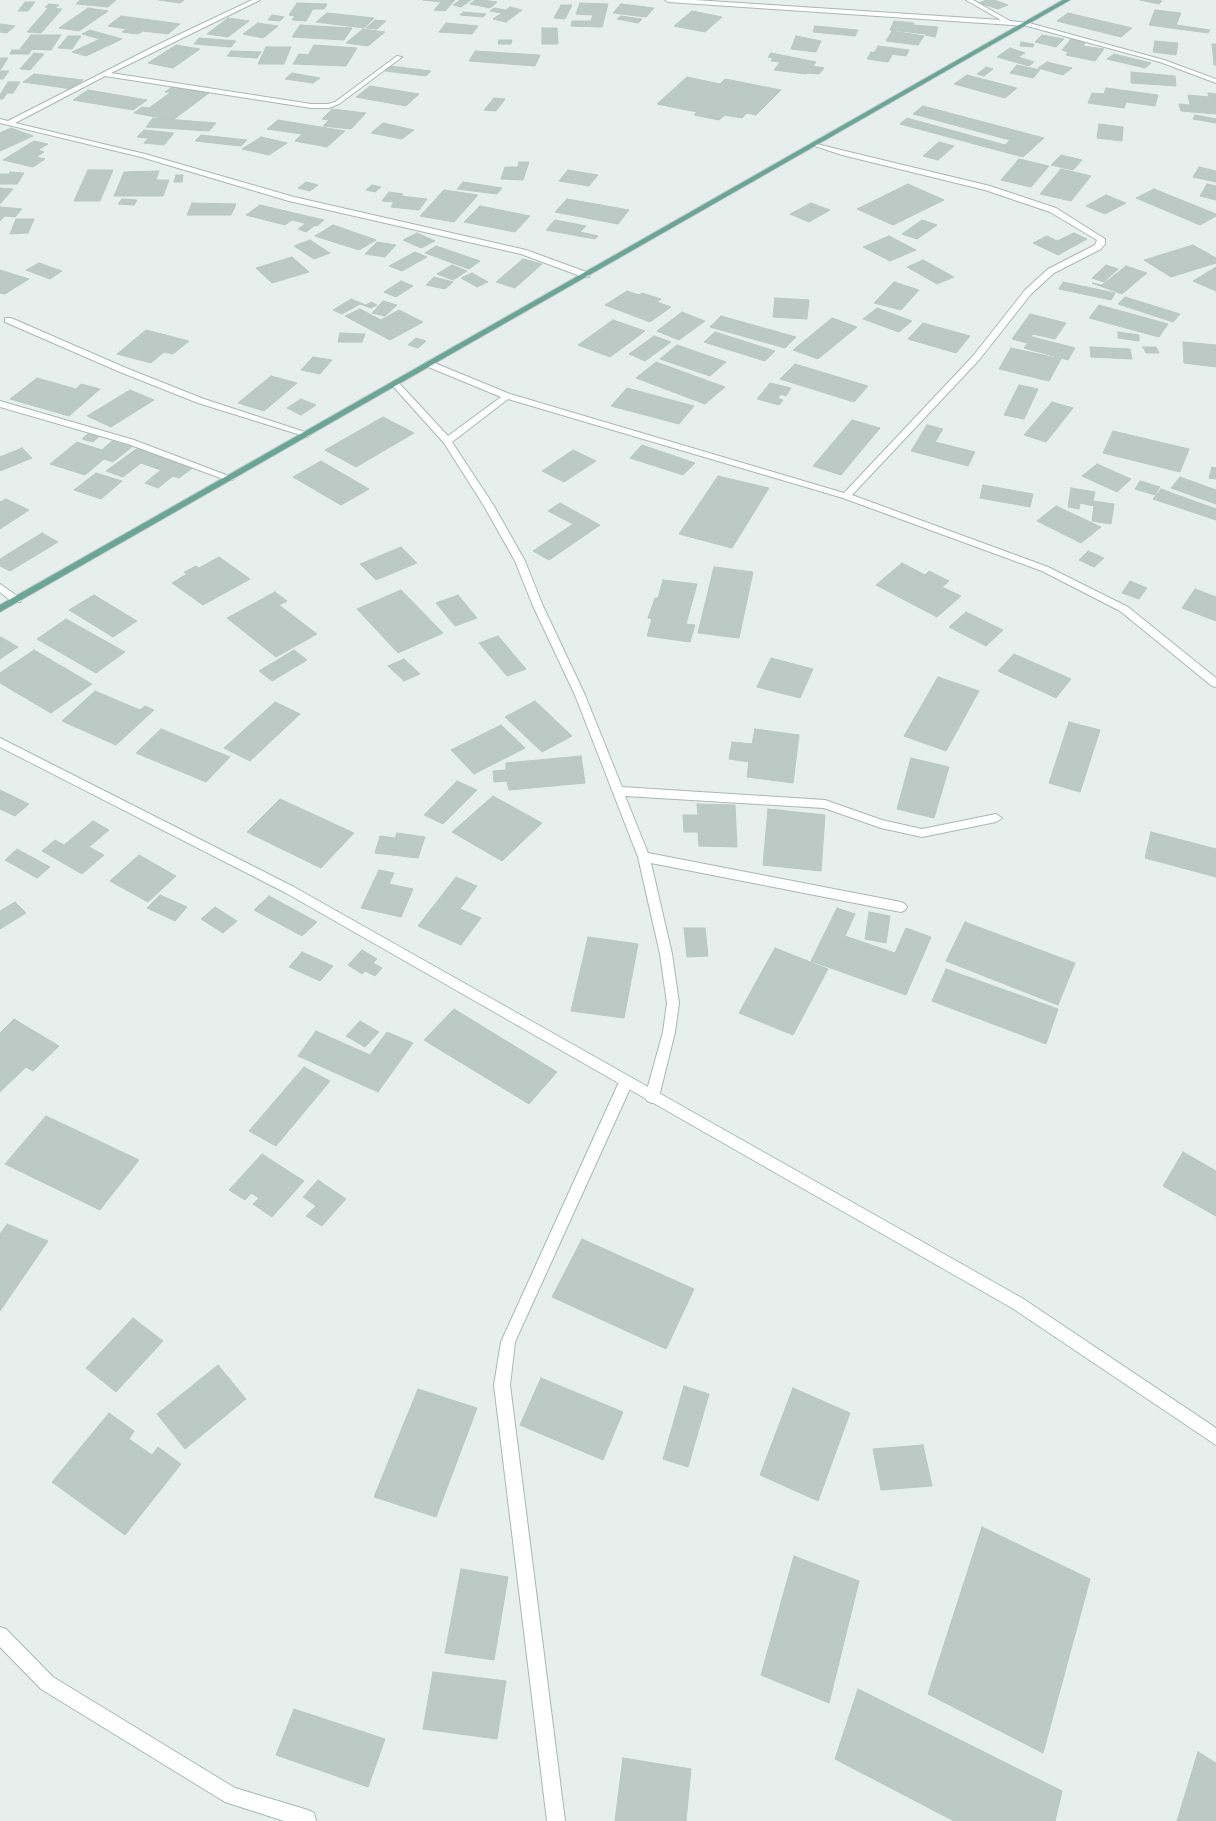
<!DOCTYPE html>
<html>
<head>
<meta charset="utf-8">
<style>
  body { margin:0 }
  canvas { display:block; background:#e6efeb }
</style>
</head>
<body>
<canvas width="1216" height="1821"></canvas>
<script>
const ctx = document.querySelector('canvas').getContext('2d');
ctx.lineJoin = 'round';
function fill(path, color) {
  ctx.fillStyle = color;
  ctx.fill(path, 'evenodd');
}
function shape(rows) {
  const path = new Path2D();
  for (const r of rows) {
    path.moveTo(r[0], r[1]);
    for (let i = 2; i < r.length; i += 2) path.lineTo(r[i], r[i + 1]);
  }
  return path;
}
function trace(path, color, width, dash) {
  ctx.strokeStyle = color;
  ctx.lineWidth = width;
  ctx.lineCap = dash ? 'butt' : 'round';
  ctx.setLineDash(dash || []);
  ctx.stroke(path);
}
const building = shape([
  [80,0,116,0,108,7,76,4,80,0],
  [159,0,184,0,180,3,159,0],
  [423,0,455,0,445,11,434,10,441,2,423,0],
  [460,0,471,0,461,7,453,5,460,0],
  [475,0,483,0,497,2,490,8,470,4,475,0],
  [986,0,994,0,1008,5,998,9,979,3,986,0],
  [1140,0,1156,0,1162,1,1159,4,1140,0],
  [25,2,35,2,28,11,18,11,25,2],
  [297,3,327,4,324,9,313,9,306,21,292,20,295,16,289,15,297,3],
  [580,3,608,4,602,27,571,26,572,21,591,21,593,15,576,14,580,3],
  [49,4,59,5,55,8,45,7,49,4],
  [621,4,654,8,646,17,613,13,621,4],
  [561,5,572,5,565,19,554,18,561,5],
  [510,7,522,10,506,22,493,19,502,13,490,11,494,8,506,10,510,7],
  [48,8,62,9,41,33,27,32,48,8],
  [88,8,108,11,79,31,59,28,88,8],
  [1155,10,1181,13,1176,25,1210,30,1208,33,1149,25,1155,10],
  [692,11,722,17,705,32,674,26,692,11],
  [463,12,486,14,483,17,460,15,463,12],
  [327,13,374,18,364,28,316,22,327,13],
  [1068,13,1132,28,1121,37,1057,21,1068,13],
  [272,15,284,17,280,21,268,20,272,15],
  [121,16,180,24,168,34,143,31,138,34,122,32,126,29,108,26,121,16],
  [621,16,642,19,638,23,617,19,621,16],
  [228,18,249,21,228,37,207,34,228,18],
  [375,20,386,21,377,29,366,28,375,20],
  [894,21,914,23,913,25,938,27,935,37,925,35,926,34,890,30,894,21],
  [258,23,278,26,263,38,243,34,258,23],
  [446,23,478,26,472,34,439,32,446,23],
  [0,24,15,26,7,33,0,32,0,24],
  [300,25,352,28,344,40,292,37,300,25],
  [815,26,858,30,855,36,813,32,815,26],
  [542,28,557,28,558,44,542,44,542,28],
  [363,29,385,32,368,46,346,43,363,29],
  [90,30,122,39,86,56,72,52,100,39,82,34,90,30],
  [892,31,924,36,918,45,886,41,892,31],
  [31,35,61,35,51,50,20,49,31,35],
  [1042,35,1064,39,1056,47,1035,42,1042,35],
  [68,36,81,36,72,49,58,48,68,36],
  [796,36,821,41,816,52,791,49,796,36],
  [199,38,236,41,231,47,194,44,199,38],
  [1071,39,1086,42,1083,46,1104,49,1095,61,1066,55,1068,52,1062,50,1071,39],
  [499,40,512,40,511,44,498,44,499,40],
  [1155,41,1178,43,1176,55,1153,52,1155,41],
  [1021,42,1034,44,1033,47,1020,46,1021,42],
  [1212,44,1216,44,1216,65,1214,65,1212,44],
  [176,45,200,49,173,68,148,63,176,45],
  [314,45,357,48,346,66,293,64,299,54,308,55,314,45],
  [878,46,909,50,906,56,875,52,878,46],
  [266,47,291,47,284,64,258,64,266,47],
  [1010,48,1025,53,1018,57,1034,62,1029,66,997,57,1010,48],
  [12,50,31,50,29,54,10,54,12,50],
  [231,51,261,52,257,58,227,56,231,51],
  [475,51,540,55,535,66,469,61,475,51],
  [871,52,892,55,888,62,867,59,871,52],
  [34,53,44,54,30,70,20,69,34,53],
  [771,53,816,62,813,66,824,68,819,74,807,73,806,74,774,70,780,62,771,61,773,58,768,57,771,53],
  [1114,54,1151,63,1145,68,1107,59,1114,54],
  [0,58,8,58,1,69,0,69,0,58],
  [1047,62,1072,68,1063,75,1038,68,1047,62],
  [1017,65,1040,70,1033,78,1010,73,1017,65],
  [390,66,431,71,426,76,385,71,390,66],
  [986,67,993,69,984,76,977,74,986,67],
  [0,71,9,71,3,79,0,79,0,71],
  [1131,72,1175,76,1176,86,1131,83,1131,72],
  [292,73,320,78,313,83,285,79,292,73],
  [34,74,83,80,72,89,23,82,34,74],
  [967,75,1017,88,1005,98,954,84,967,75],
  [687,77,720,84,725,79,781,90,756,115,747,113,742,118,725,115,719,120,694,115,697,112,657,104,687,77],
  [8,82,20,82,13,93,7,93,3,99,0,99,0,95,8,82],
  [370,86,419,94,406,106,356,97,370,86],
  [172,87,209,93,173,120,134,113,142,107,149,108,171,92,165,92,172,87],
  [1106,88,1158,95,1155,106,1126,102,1124,108,1088,103,1092,93,1104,94,1106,88],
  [88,90,147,100,133,110,73,100,88,90],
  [1208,93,1216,94,1216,114,1181,111,1179,104,1190,105,1188,95,1209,97,1208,93],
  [494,98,505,99,496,111,484,110,494,98],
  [923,106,1044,138,1023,157,900,124,907,118,1005,145,1010,140,913,114,923,106],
  [332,109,366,113,351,129,323,126,329,120,322,119,332,109],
  [1195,115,1216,119,1216,123,1193,119,1195,115],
  [153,118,216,123,209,131,146,127,153,118],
  [278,120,345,131,327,147,295,141,302,134,267,129,278,120],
  [383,123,414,130,402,139,371,133,383,123],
  [1099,124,1123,127,1122,141,1097,138,1099,124],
  [11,128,33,136,0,151,0,133,11,128],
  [144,130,174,133,164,145,144,143,148,138,137,137,144,130],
  [201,135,247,140,241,146,195,141,201,135],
  [261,137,287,143,269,155,242,149,261,137],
  [34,141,48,144,38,150,44,152,36,157,45,159,33,167,3,160,34,141],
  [939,142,954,146,938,160,923,156,939,142],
  [1061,155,1082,160,1073,170,1051,165,1061,155],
  [1019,159,1049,166,1031,187,1001,180,1019,159],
  [519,162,529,162,523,180,501,179,505,167,518,167,519,162],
  [1199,167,1216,171,1216,182,1193,177,1199,167],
  [1061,169,1091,176,1071,201,1040,194,1061,169],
  [88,170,113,170,100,201,74,201,88,170],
  [568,170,598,175,589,186,559,181,568,170],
  [159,171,156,180,169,180,163,196,114,196,124,172,159,171],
  [10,172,24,173,17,184,0,184,0,174,9,174,10,172],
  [176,175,183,175,182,182,174,182,176,175],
  [306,182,318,185,310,191,298,188,306,182],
  [463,182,502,188,497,194,457,189,463,182],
  [908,184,944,200,893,225,857,209,908,184],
  [1207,184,1216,186,1216,200,1200,196,1207,184],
  [372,185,381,187,375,192,366,190,372,185],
  [0,188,13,189,0,204,0,188],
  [1154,189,1216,214,1216,216,1200,225,1136,198,1154,189],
  [444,190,478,195,454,222,420,216,444,190],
  [389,192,403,194,401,196,427,199,419,210,391,207,394,202,382,201,389,192],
  [1106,195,1126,203,1105,214,1086,206,1106,195],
  [122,199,137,200,134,205,118,204,122,199],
  [567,199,629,210,618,224,555,212,567,199],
  [192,203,236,204,231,215,187,215,192,203],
  [811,203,830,210,809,222,790,214,811,203],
  [260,205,324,220,317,226,292,220,285,225,246,215,260,205],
  [480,206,530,216,515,232,464,222,480,206],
  [0,207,22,209,15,217,5,216,0,221,0,207],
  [16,219,34,219,28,233,10,234,16,219],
  [555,220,586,226,580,232,598,236,595,239,546,230,555,220],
  [922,220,937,225,917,239,902,234,922,220],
  [305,224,314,226,306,232,298,229,305,224],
  [333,225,376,240,359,250,315,236,333,225],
  [417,233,435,241,421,248,403,240,417,233],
  [1074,233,1087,239,1058,255,1033,243,1047,236,1057,241,1074,233],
  [889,236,916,250,890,261,863,247,889,236],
  [310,240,330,253,314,259,294,246,310,240],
  [377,242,396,245,385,257,365,254,377,242],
  [1193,245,1216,258,1216,263,1171,277,1144,260,1193,245],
  [436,246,480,261,469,269,425,253,436,246],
  [415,252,427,257,402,271,389,266,415,252],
  [292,257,309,272,272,283,256,268,292,257],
  [523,259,542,264,515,288,496,282,523,259],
  [923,260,954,277,937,284,907,267,923,260],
  [39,263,62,271,50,279,26,270,39,263],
  [452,265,467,271,453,280,437,274,452,265],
  [1106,265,1118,269,1104,282,1092,278,1106,265],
  [1126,266,1147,273,1122,294,1092,283,1102,285,1126,266],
  [1216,267,1216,291,1193,281,1216,267],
  [0,270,29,279,5,294,0,293,0,270],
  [472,273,488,282,477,287,461,278,472,273],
  [434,277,453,282,445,289,426,285,434,277],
  [401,281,413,286,396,297,384,292,401,281],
  [894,282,919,290,901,310,874,303,894,282],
  [1063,282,1115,293,1111,300,1059,289,1063,282],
  [627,291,639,295,642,293,661,299,657,302,671,307,650,322,605,305,627,291],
  [1125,297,1180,314,1173,322,1118,304,1125,297],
  [775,298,809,300,807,319,773,317,775,298],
  [351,299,366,305,371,302,377,305,371,308,360,304,342,314,333,310,351,299],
  [383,301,397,305,385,316,372,313,383,301],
  [1099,305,1168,324,1159,337,1089,318,1099,305],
  [877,308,912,321,899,332,863,319,877,308],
  [360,309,381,320,399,310,423,322,390,340,345,316,360,309],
  [682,312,705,321,679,340,657,331,682,312],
  [1030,314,1066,323,1055,339,1033,334,1027,343,1012,339,1030,314],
  [721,316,796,337,785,348,710,327,721,316],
  [832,318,857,327,818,359,793,350,832,318],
  [613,320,645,331,610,357,578,345,613,320],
  [923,323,970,336,956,353,908,339,923,323],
  [146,330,189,341,173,354,164,352,151,363,117,354,146,330],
  [715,332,775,351,765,361,704,342,715,332],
  [1118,332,1139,335,1139,341,1118,338,1118,332],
  [340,333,365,334,362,342,338,342,340,333],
  [654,336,671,342,645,361,629,354,654,336],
  [1032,337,1075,348,1068,360,1024,348,1032,337],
  [416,338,426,341,418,348,408,345,416,338],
  [1183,342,1216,345,1216,367,1184,363,1183,342],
  [677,345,726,362,710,376,660,359,677,345],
  [1090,347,1130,349,1132,359,1091,357,1090,347],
  [1143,347,1156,347,1159,353,1146,353,1143,347],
  [1011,348,1061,359,1049,381,999,369,1011,348],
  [313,357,332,360,320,374,301,370,313,357],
  [656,362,725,387,705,404,636,378,656,362],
  [795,364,868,386,854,402,780,379,795,364],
  [271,376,297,383,264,411,238,403,271,376],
  [37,378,76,389,81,384,100,389,69,416,10,399,37,378],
  [770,383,791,388,786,396,781,394,778,398,783,400,779,405,757,399,770,383],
  [1019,385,1038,389,1024,419,1004,415,1019,385],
  [627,388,694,406,679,424,611,406,627,388],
  [130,390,154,400,111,427,87,416,130,390],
  [301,399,316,405,301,415,287,408,301,399],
  [1052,402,1073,408,1046,442,1024,435,1052,402],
  [383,417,414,433,356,467,325,450,383,417],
  [852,420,880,428,841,475,813,466,852,420],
  [927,425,943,429,935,442,975,452,968,466,911,451,927,425],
  [91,431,102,434,93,442,82,439,91,431],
  [1113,431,1189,449,1180,472,1103,453,1113,431],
  [112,441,132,447,113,462,104,459,85,475,50,464,77,442,102,450,112,441],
  [642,445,695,463,683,475,630,458,642,445],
  [139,447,194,467,179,478,173,476,158,488,145,483,161,470,141,463,123,477,106,471,139,447],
  [22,448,32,458,0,471,0,457,22,448],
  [573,450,596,461,564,482,542,471,573,450],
  [321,461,369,489,341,505,293,477,321,461],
  [1097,464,1131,479,1117,492,1082,476,1097,464],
  [1212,467,1216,468,1216,479,1209,478,1212,467],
  [96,473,122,481,101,499,74,490,96,473],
  [718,476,769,488,732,548,679,534,718,476],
  [1180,477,1216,490,1216,504,1171,488,1180,477],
  [1140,481,1160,487,1155,495,1135,489,1140,481],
  [983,485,1033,494,1030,507,980,498,983,485],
  [1071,488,1095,492,1093,501,1114,504,1111,524,1092,521,1094,506,1080,503,1079,509,1068,507,1071,488],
  [1161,489,1216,509,1216,520,1153,499,1161,489],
  [6,499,29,510,0,529,0,502,6,499],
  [560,503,600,525,549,560,533,551,573,524,548,511,560,503],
  [1056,506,1101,527,1081,543,1037,521,1056,506],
  [42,533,58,542,10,571,0,566,0,559,42,533],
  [401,547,417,563,376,580,360,564,401,547],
  [1088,551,1104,558,1094,567,1079,560,1088,551],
  [219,557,250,579,203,605,172,583,187,574,184,572,196,566,199,568,219,557],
  [902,563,925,575,929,571,949,581,942,587,961,596,937,617,876,585,902,563],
  [714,567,753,572,739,638,698,633,714,567],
  [663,580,697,584,686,624,695,625,690,642,647,636,652,619,648,618,655,598,658,598,663,580],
  [1130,581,1147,588,1139,599,1122,593,1130,581],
  [1195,589,1216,597,1216,621,1182,608,1195,589],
  [401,590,443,633,398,653,357,609,401,590],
  [275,592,287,601,279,605,317,634,276,657,227,618,275,592],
  [94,595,137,621,113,637,69,610,94,595],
  [458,595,477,618,455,626,436,603,458,595],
  [966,612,1003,630,986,646,949,627,966,612],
  [66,619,125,652,96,673,37,639,66,619],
  [498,636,526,669,507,676,479,643,498,636],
  [1,637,18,647,0,659,0,638,1,637],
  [34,650,92,684,51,713,0,683,0,673,34,650],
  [294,650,307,660,272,681,259,671,294,650],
  [1014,654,1071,679,1056,698,998,671,1014,654],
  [771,658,813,669,800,698,757,687,771,658],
  [404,659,420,674,404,681,388,666,404,659],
  [938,677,979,691,946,751,904,736,938,677],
  [95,691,140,710,145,706,154,710,116,745,62,721,95,691],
  [535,701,572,736,542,752,505,717,535,701],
  [275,702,300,714,250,761,224,748,275,702],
  [1069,722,1100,730,1080,792,1049,783,1069,722],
  [501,725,525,748,474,774,451,750,501,725],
  [161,729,230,757,206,782,136,753,161,729],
  [755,729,799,735,793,783,747,777,749,762,729,759,732,742,752,744,755,729],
  [581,756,585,783,509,790,507,781,494,782,493,771,506,770,506,763,581,756],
  [911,758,949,767,934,818,897,809,911,758],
  [457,781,477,790,443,824,424,815,457,781],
  [0,790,29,804,15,816,0,809,0,790],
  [493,796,542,823,502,861,452,832,493,796],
  [280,799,354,833,321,868,247,832,280,799],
  [697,804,735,805,737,847,699,846,698,832,684,832,683,815,698,815,697,804],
  [768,809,825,815,821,871,763,865,768,809],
  [93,821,109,830,89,847,104,855,82,874,42,851,55,840,64,845,93,821],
  [1151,832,1216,849,1216,877,1145,858,1151,832],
  [397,833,425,837,418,858,375,853,380,836,395,838,397,833],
  [17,849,50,867,37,878,5,860,17,849],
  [139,855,176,876,148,902,110,881,139,855],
  [379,870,394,873,389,884,413,889,401,917,361,908,379,870],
  [456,877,477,886,460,909,481,918,461,945,418,926,456,877],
  [160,895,187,907,175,921,147,908,160,895],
  [269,896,317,922,302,936,254,910,269,896],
  [15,902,26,913,0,929,0,911,15,902],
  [215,907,237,921,223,933,201,919,215,907],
  [837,908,855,914,845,936,895,953,906,928,931,937,906,995,811,961,837,908],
  [869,912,890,916,886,943,865,939,869,912],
  [965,922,1075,963,1058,1005,946,961,965,922],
  [684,928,705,928,708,956,687,957,684,928],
  [588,937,638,944,624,1018,571,1011,588,937],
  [775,948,828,969,793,1035,739,1013,775,948],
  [362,950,377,959,373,963,382,968,375,976,365,971,362,974,348,965,362,950],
  [302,952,333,966,320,981,289,967,302,952],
  [946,969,1058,1009,1046,1044,932,1001,946,969],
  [454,1009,557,1072,529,1104,424,1040,454,1009],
  [14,1019,59,1046,33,1071,26,1067,0,1092,0,1033,14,1019],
  [360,1021,379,1032,365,1047,346,1036,360,1021],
  [316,1031,370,1055,387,1032,413,1043,378,1092,298,1056,316,1031],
  [304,1067,330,1081,276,1146,249,1131,304,1067],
  [46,1116,139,1160,100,1210,5,1164,46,1116],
  [1183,1152,1216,1171,1216,1216,1163,1186,1183,1152],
  [262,1154,304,1181,272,1217,253,1204,259,1198,251,1193,245,1200,229,1190,262,1154],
  [318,1180,346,1199,322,1226,306,1216,316,1206,303,1197,318,1180],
  [7,1224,48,1241,0,1311,0,1234,7,1224],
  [582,1239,694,1289,666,1349,552,1297,582,1239],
  [133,1318,163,1341,116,1392,86,1368,133,1318],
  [218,1365,246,1399,185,1449,157,1414,218,1365],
  [541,1378,623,1412,603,1460,520,1425,541,1378],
  [684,1386,709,1394,688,1467,663,1459,684,1386],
  [793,1388,850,1413,818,1501,760,1475,793,1388],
  [418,1389,477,1408,436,1517,374,1497,418,1389],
  [109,1413,134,1431,129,1439,152,1455,158,1447,181,1464,125,1535,52,1482,109,1413],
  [923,1445,932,1486,881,1490,873,1449,923,1445],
  [982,1527,1090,1579,1043,1753,928,1694,982,1527],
  [794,1556,859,1581,829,1703,761,1675,794,1556],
  [461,1569,508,1577,494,1660,445,1653,461,1569],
  [433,1672,506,1681,497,1739,423,1729,433,1672],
  [858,1689,1062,1791,1055,1821,954,1821,835,1759,858,1689],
  [294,1709,385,1739,368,1787,276,1755,294,1709],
  [1198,1752,1216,1763,1216,1821,1177,1821,1198,1752],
  [623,1758,691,1769,686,1821,615,1821,623,1758]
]);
const street = shape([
  [252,0,260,0,111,73,311,104,328,104,335,102,397,56,402,57,339,104,329,108,311,108,105,76,15,123,145,154,294,197,526,250,589,273,589,277,583,277,521,254,289,201,141,157,0,123,0,119,8,121,155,46,252,0],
  [665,0,694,0,1001,20,966,0,973,0,1010,21,1029,23,1164,60,1216,79,1216,83,1160,62,1027,26,668,2,665,0],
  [812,143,990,186,1056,208,1105,239,1105,244,1101,249,1054,273,1031,294,979,360,852,495,1048,567,1128,607,1216,678,1216,687,1212,686,1120,611,1042,571,843,498,508,399,452,442,494,506,525,561,543,606,585,695,622,787,825,800,882,820,922,829,996,814,1002,818,996,822,922,837,881,828,824,808,625,796,648,853,901,902,905,904,907,907,905,910,901,912,651,863,672,954,679,1003,675,1032,659,1097,657,1101,652,1103,647,1101,645,1097,663,1032,667,1003,660,954,638,857,575,695,533,606,515,561,484,506,444,443,391,384,392,382,398,382,448,436,501,397,426,366,426,362,432,362,510,394,844,493,973,356,1025,290,1048,269,1095,245,1097,240,1050,212,985,190,842,155,812,145,812,143],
  [5,318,11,318,126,368,204,399,311,434,307,437,304,436,198,403,120,372,5,322,5,318],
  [0,401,134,440,234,478,232,480,226,480,128,444,0,407,0,401],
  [0,584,20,598,21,600,20,602,12,602,0,592,0,584],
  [626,1076,631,1078,633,1082,515,1342,510,1385,565,1821,547,1821,494,1385,501,1342,619,1082,621,1078,626,1076],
  [0,1627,6,1629,53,1677,235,1788,308,1810,314,1813,316,1821,284,1821,225,1802,41,1689,0,1647,0,1627]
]);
const secondary = shape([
  [0,738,294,887,1022,1298,1216,1428,1216,1445,1012,1308,286,893,0,747,0,738]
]);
const primary = shape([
  [1063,0,1070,0,0,612,0,605,1063,0]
]);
fill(building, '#bbcac4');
trace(building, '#b8c9c2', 1);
trace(street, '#a8b8b2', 2);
trace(secondary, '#a4bbb3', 2);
trace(primary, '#c2cac8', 2);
fill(street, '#fff');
fill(secondary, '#fff');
fill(primary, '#6aa596');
</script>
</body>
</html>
